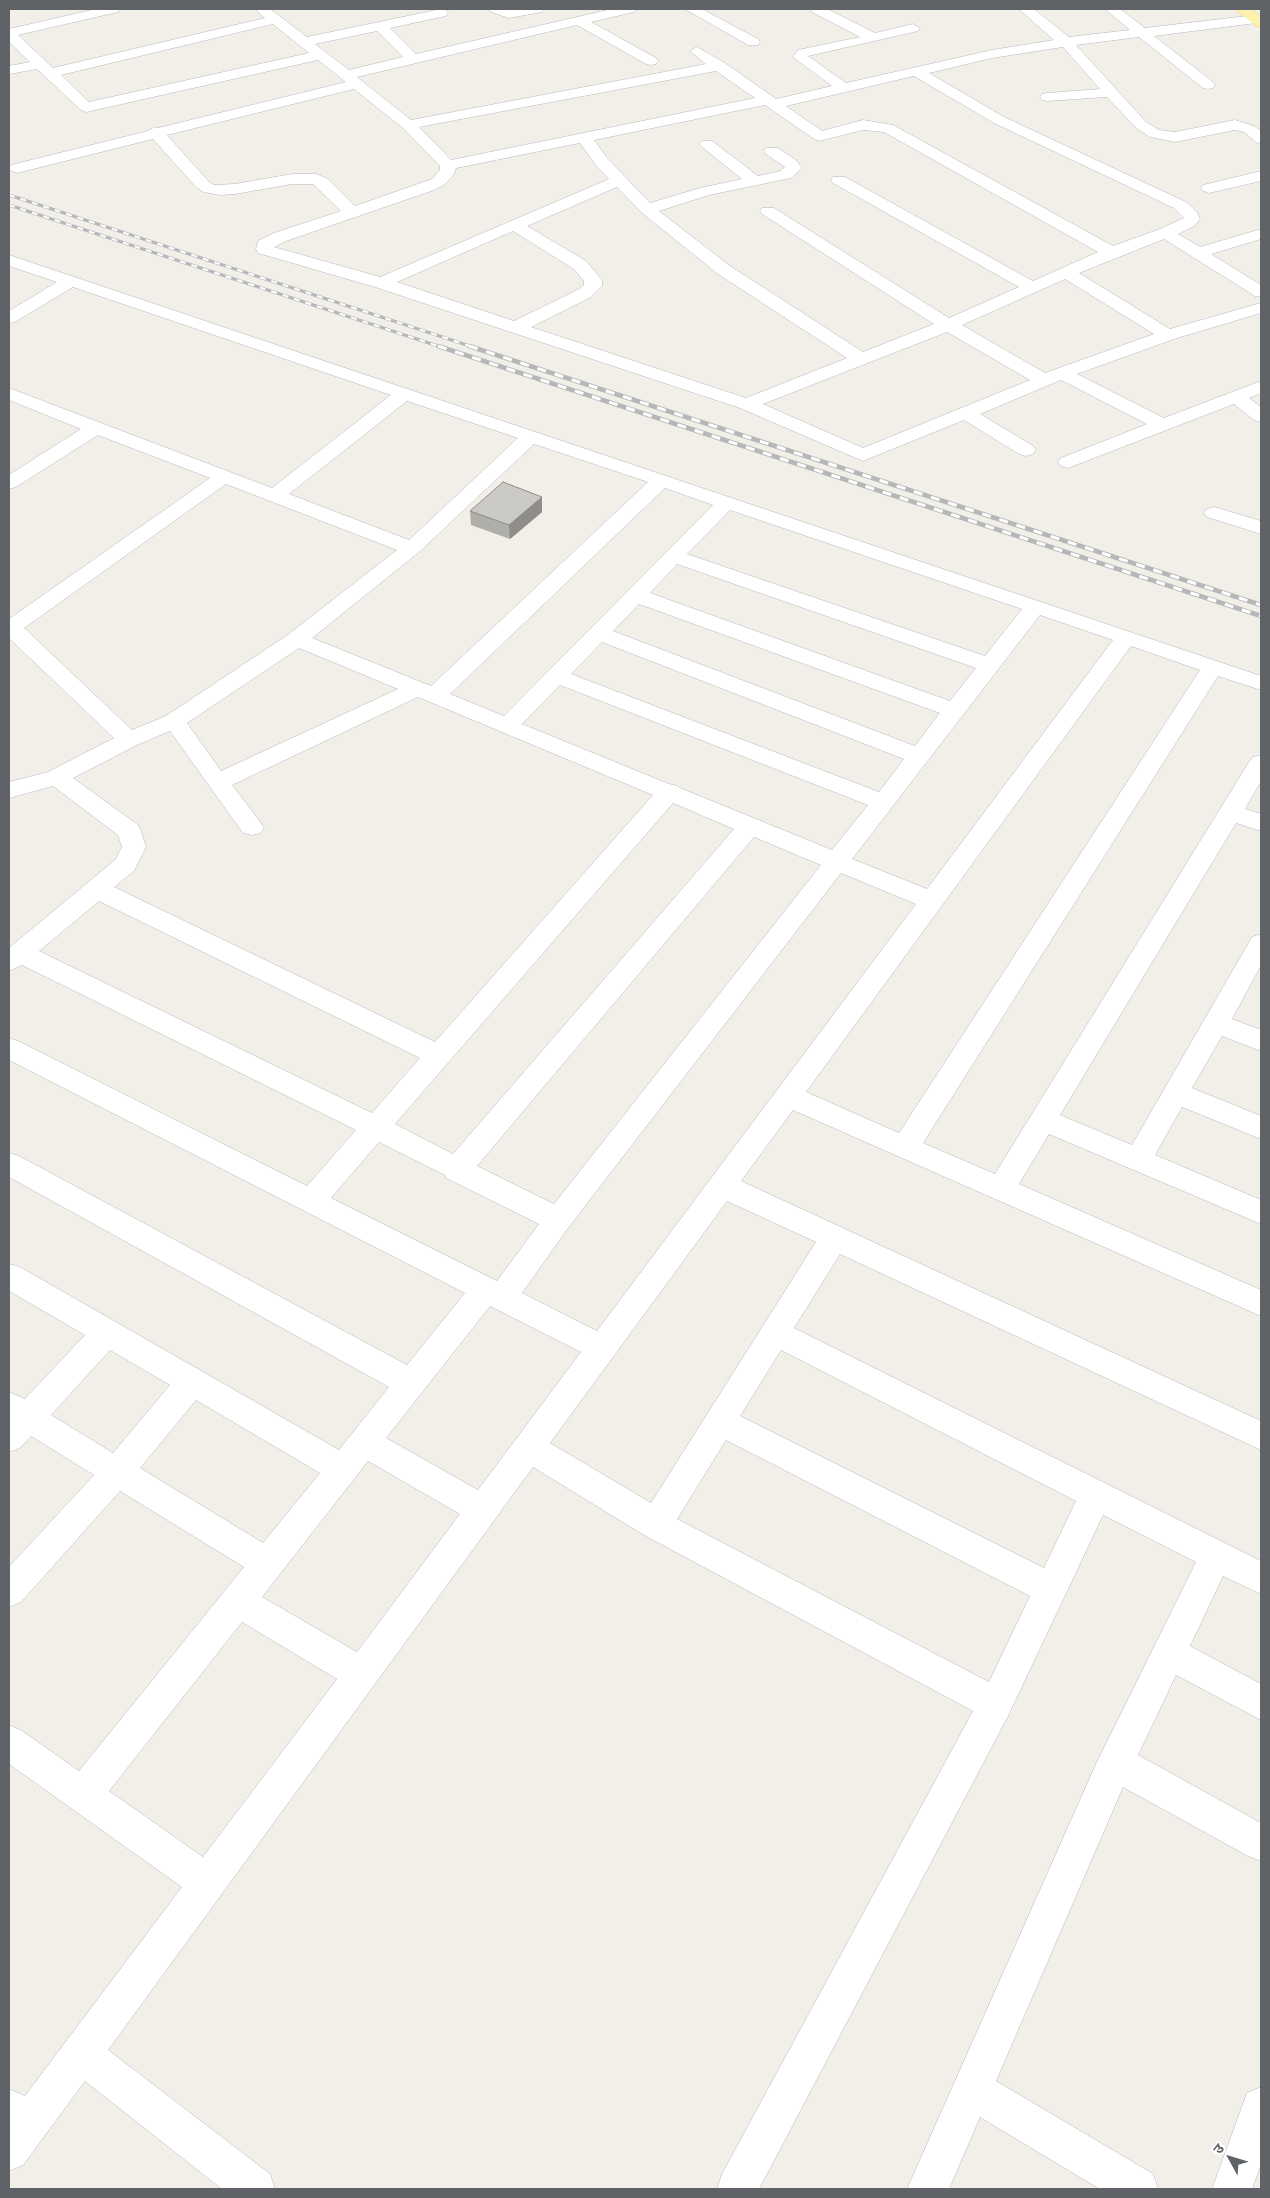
<!DOCTYPE html>
<html>
<head>
<meta charset="utf-8">
<style>
  body { margin:0 }
  #map { position:relative; width:1270px; height:2198px; overflow:hidden; background:#f1efe8; font-family:Manrope,"Noto Sans Devanagari",sans-serif }
  canvas { display:block }
  .frame { position:absolute; inset:0; border:10px solid #5f6368; pointer-events:none }
  .north { position:absolute; left:1205px; top:2133px; width:50px; height:50px; -webkit-text-stroke:4px #fff; paint-order:stroke; rotate:309deg; font-size:14px; font-weight:700; line-height:20px; text-align:center; color:#5f6368 }
  .north::after { content:''; display:block; margin:auto; width:18px; height:22px; background:#5f6368; clip-path:polygon(50% 0,100% 100%,50% 72%,0 100%) }
</style>
</head>
<body>
<div id="map">
<canvas width="1270" height="2198"></canvas>
<div class="frame"></div>
<div class="north">उ</div>
</div>
<script>
const ctx = document.querySelector('canvas').getContext('2d');
ctx.lineJoin = 'round';
function shape(rows) {
  const path = new Path2D();
  for (const r of rows) {
    path.moveTo(r[0], r[1]);
    for (let i = 2; i < r.length; i += 2) path.lineTo(r[i], r[i + 1]);
  }
  return path;
}
function trace(path, color, width, dash) {
  ctx.strokeStyle = color;
  ctx.lineWidth = width;
  ctx.lineCap = dash ? 'butt' : 'round';
  ctx.setLineDash(dash || []);
  ctx.stroke(path);
}
function fill(path, color) {
  ctx.fillStyle = color;
  ctx.fill(path, 'evenodd');
}
const minor = shape([
  [96,9,120,9,118,12,18,35,53,68,265,18,255,9,270,9,307,37,441,9,446,10,448,13,446,16,390,28,416,54,612,9,636,9,634,12,591,22,656,58,658,61,656,64,651,65,646,64,577,25,357,77,411,120,706,64,690,51,697,47,725,63,776,99,832,86,793,57,798,50,860,37,812,12,810,9,827,9,875,33,913,24,920,28,918,31,808,56,846,83,992,50,1054,40,1019,9,1034,9,1069,37,1130,30,1105,9,1120,9,1145,28,1256,15,1261,16,1261,22,1256,23,1154,36,1213,82,1215,85,1213,88,1208,89,1203,88,1139,37,1076,45,1146,122,1159,130,1175,132,1235,120,1254,126,1261,131,1261,144,1256,142,1244,132,1235,130,1175,142,1150,137,1136,128,1107,97,1047,101,1042,100,1040,97,1042,94,1047,93,1100,89,1063,47,992,58,929,73,1004,117,1186,202,1197,212,1200,219,1194,226,1178,234,1200,247,1261,229,1261,239,1211,254,1261,285,1261,297,1255,296,1164,239,1079,273,1170,329,1261,303,1261,313,1174,339,1077,374,1164,418,1261,381,1261,393,1249,398,1261,407,1261,422,1254,420,1234,404,1068,468,1061,466,1058,462,1061,458,1147,424,1061,380,980,414,1033,446,1036,450,1033,454,1026,456,1019,454,964,420,863,461,740,408,375,287,258,253,256,249,258,241,274,233,341,211,313,184,292,184,235,194,220,195,204,192,197,188,153,139,17,173,11,171,9,168,11,165,148,131,155,127,158,128,346,82,318,60,86,112,81,110,37,69,9,74,9,66,30,62,9,42,9,29,96,9],
  [273,24,309,53,89,102,61,75,273,24],
  [377,31,403,57,349,70,315,44,377,31],
  [716,71,755,98,451,160,419,127,716,71],
  [914,76,994,123,1174,208,1184,218,1160,229,1113,246,893,125,863,120,822,131,786,106,914,76],
  [354,89,403,128,440,166,440,170,432,179,355,206,328,179,316,174,292,174,235,184,214,185,209,182,167,135,354,89],
  [765,105,814,139,819,141,863,130,884,132,1098,252,1033,281,845,177,833,177,831,180,833,183,1019,287,949,318,774,208,762,208,760,211,762,214,934,324,863,352,730,266,659,211,709,195,791,178,802,168,797,161,778,148,766,148,764,151,766,154,785,167,780,171,758,176,712,141,702,141,699,144,702,147,742,179,700,188,650,203,607,158,594,140,765,105],
  [580,143,595,164,609,179,380,277,274,247,286,241,434,190,444,185,454,174,456,168,580,143],
  [617,187,641,212,718,274,847,358,746,398,531,327,591,297,602,286,602,280,586,261,527,226,617,187],
  [513,231,574,269,584,281,584,285,579,289,514,321,397,282,513,231],
  [1065,279,1154,334,1045,373,962,325,1065,279],
  [947,332,1030,380,863,448,763,404,947,332],
  [489,9,510,10,544,9,542,12,509,18,491,12,489,9],
  [685,9,702,9,758,39,760,42,758,45,748,45,685,9],
  [1261,171,1261,181,1209,193,1203,191,1201,188,1203,185,1261,171],
  [9,255,1261,676,1261,690,1218,676,923,1143,995,1174,1249,762,1253,757,1261,755,1261,781,1245,809,1261,814,1261,831,1236,823,1060,1115,1132,1145,1252,937,1261,934,1261,965,1232,1019,1261,1030,1261,1051,1222,1036,1192,1088,1261,1116,1261,1139,1182,1107,1155,1155,1261,1200,1261,1224,1049,1134,1019,1184,1261,1290,1261,1316,793,1110,741,1181,1261,1421,1261,1450,840,1254,794,1328,1261,1561,1261,1594,1223,1576,1190,1646,1261,1684,1261,1720,1176,1675,1138,1755,1261,1823,1261,1861,1248,1856,1123,1787,996,2081,1153,2174,1158,2189,1100,2189,980,2117,949,2189,907,2189,1096,1764,1196,1562,1103,1515,1008,1716,759,2189,717,2189,722,2174,973,1711,644,1535,533,1467,108,2050,270,2174,275,2189,222,2189,85,2081,23,2165,9,2171,9,2089,25,2096,182,1887,9,1764,9,1725,22,1731,79,1771,244,1567,120,1491,21,1602,9,1607,9,1567,94,1475,31,1436,20,1448,9,1452,9,1392,25,1399,85,1335,9,1291,9,1264,20,1267,339,1450,389,1387,9,1177,9,1153,19,1156,407,1365,465,1293,9,1060,9,1038,18,1041,307,1186,356,1130,22,965,9,971,9,948,115,860,122,847,118,835,53,786,9,798,9,782,48,772,114,738,9,638,9,619,210,478,98,435,16,487,9,489,9,475,81,429,9,400,9,388,272,488,391,395,73,287,15,322,9,323,9,311,57,282,9,266,9,255],
  [407,401,518,438,409,540,289,494,407,401],
  [534,444,648,482,431,686,312,638,419,552,534,444],
  [226,484,397,550,289,634,166,716,132,730,24,628,226,484],
  [665,488,713,505,504,716,450,694,665,488],
  [730,510,1022,609,985,656,687,554,730,510],
  [677,564,976,668,950,701,650,593,677,564],
  [639,604,940,713,915,746,613,631,639,604],
  [1040,615,1113,640,927,889,852,859,1040,615],
  [602,642,904,759,879,792,571,674,602,642],
  [1131,646,1200,670,899,1133,806,1092,1131,646],
  [299,648,398,689,221,771,187,723,299,648],
  [560,685,868,805,832,850,680,788,678,786,669,784,522,724,560,685],
  [418,697,653,795,435,1042,114,887,134,871,146,847,141,831,138,825,73,778,137,745,170,731,243,833,252,835,261,833,264,827,232,785,418,697],
  [673,803,734,829,453,1154,395,1124,673,803],
  [754,837,821,865,554,1204,477,1166,754,837],
  [841,873,916,904,597,1331,522,1293,568,1228,841,873],
  [99,901,420,1058,372,1113,39,951,99,901],
  [379,1142,445,1175,446,1178,539,1224,497,1281,331,1198,379,1142],
  [727,1201,816,1242,651,1503,550,1443,727,1201],
  [490,1306,581,1352,478,1490,386,1438,490,1306],
  [110,1350,170,1385,113,1453,51,1415,110,1350],
  [781,1350,1076,1501,1044,1568,740,1416,781,1350],
  [196,1400,320,1473,263,1543,140,1468,196,1400],
  [726,1440,1030,1596,989,1682,677,1519,726,1440],
  [368,1461,460,1514,357,1652,262,1597,368,1461],
  [242,1622,337,1679,203,1857,109,1791,242,1622],
  [1214,507,1261,521,1261,534,1207,517,1204,513,1207,509,1214,507],
  [1261,2087,1261,2164,1252,2189,1212,2189,1247,2093,1261,2087]
]);
const primary = shape([
  [1235,9,1251,9,1261,17,1261,27,1256,26,1235,9]
]);
const railFar1 = shape([
  [9,195,473,347],
  [9,205,441,347]
]);
const rail = shape([
  [438,346,1261,616],
  [469,346,1261,605]
]);
const wall = shape([
  [542,497,542,512,510,539,471,525,470,511]
]);
const shadedWall = shape([
  [542,497,542,512,510,539,509,525]
]);
const building = shape([
  [503,482,542,497,509,525,470,511,503,482]
]);
trace(minor, '#b5b8bc', 1);
trace(primary, '#f2c960', 1);
fill(minor, '#fff');
fill(primary, '#fff2af');
trace(railFar1, '#b6b7b8', 3);
trace(rail, '#b6b7b8', 4.5);
trace(railFar1, '#fff', 2, [6]);
trace(rail, '#fff', 3, [9]);
fill(wall, '#afaea9');
fill(shadedWall, '#8f8d8a');
fill(building, '#cccac5');
trace(building, '#8f8d8a', 1);
</script>
</body>
</html>
